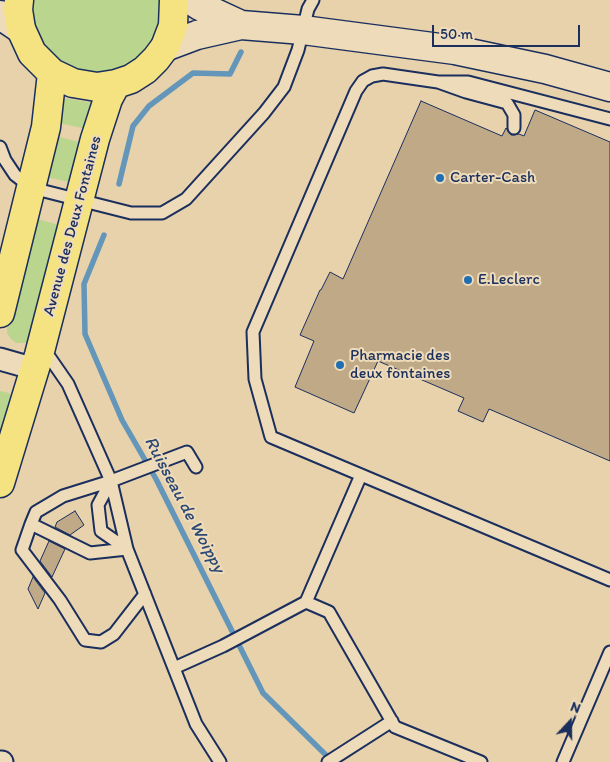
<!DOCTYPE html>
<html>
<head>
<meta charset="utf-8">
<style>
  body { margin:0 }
  #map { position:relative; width:610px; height:762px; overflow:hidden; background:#e8d2ac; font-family:Itim,sans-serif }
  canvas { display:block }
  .north { position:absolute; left:545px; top:697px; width:50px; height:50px; -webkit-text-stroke:4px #eedbb9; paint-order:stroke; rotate:21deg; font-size:14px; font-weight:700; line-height:20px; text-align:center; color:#1b2f5e }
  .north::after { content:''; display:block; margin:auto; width:18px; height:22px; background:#1b2f5e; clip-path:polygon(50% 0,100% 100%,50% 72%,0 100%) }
  .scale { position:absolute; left:432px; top:25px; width:148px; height:22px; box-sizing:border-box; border:2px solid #1b2f5e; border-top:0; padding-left:6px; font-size:15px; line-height:18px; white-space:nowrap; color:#1b2f5e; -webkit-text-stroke:4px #eedbb9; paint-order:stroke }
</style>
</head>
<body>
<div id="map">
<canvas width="610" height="762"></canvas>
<div class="north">N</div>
<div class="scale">50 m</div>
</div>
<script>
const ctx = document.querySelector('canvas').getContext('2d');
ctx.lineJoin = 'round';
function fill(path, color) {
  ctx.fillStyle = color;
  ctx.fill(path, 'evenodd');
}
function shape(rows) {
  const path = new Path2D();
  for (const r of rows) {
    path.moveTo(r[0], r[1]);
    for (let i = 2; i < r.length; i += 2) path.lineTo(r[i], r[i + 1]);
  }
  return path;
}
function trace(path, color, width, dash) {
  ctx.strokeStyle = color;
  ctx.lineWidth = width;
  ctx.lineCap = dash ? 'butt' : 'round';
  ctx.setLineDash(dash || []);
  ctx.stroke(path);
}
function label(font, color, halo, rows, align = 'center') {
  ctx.font = font + ' Itim,sans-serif';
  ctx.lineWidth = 4;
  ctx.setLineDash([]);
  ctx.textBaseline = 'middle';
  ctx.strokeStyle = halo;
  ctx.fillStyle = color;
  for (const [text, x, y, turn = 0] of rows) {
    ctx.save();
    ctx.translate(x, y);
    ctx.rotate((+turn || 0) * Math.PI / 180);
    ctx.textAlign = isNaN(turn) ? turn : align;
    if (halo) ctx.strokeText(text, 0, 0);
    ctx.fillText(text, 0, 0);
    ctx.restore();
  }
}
const green = shape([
  [31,0,161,0,160,25,152,44,138,60,120,71,100,75,79,73,60,65,44,51,34,33],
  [63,98,95,103,87,129,59,123],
  [55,136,83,143,73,183,46,177],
  [38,219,62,226,30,340,25,343,16,343,11,339,7,333,7,327],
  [0,391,9,393,13,399,0,452]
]);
const stream = shape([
  [119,184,133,126,149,106,193,73,230,74,241,52],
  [104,235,84,284,85,334,122,420,156,479,263,693,332,761]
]);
const building = shape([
  [421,101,502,136,506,128,511,135,514,135,519,134,524,136,535,110,610,142,610,461,489,409,483,422,458,411,464,398,378,361,354,413,295,387,314,341,300,335,320,290,321,290,330,272,343,279,421,101],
  [75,511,84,525,70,535,55,527,57,522,75,511],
  [49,541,65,549,52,577,40,561,49,541],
  [33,577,45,593,38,609,28,589,33,577]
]);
const lane = shape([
  [438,82,383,74,372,76,363,81,356,91,253,332,255,379,271,437,610,580],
  [514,128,514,115,507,103,466,92,438,82,468,82,610,119],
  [0,147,5,160,15,175,32,188,131,213,162,213,186,199,264,113,284,87,298,50,308,9,313,0],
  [40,355,50,358,68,384,111,481,127,549,196,724,220,762],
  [111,481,98,505,101,531,127,549],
  [31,524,22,550,60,600,85,640,101,642,114,634,145,594],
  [127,549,90,553,31,524,36,512,63,496,111,481,187,452,196,467],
  [306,602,329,612,395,727,481,762],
  [174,668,223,646,306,602,361,475],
  [328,762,392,721],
  [563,762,610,652]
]);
const street = shape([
  [0,359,35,369],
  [0,762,2,762]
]);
const secondary = shape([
  [191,0,200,6,241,25],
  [0,15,21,29],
  [165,47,197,35,241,25,303,30,455,50,545,69,610,87]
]);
const primary = shape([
  [19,0,18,10,21,29,32,53,52,73,73,83,97,87,116,84,131,79,145,70,156,59,165,47,173,26,174,0],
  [0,313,46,127,52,73],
  [0,483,39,355,95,139,108,99,116,84]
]);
const markers = [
  [440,178,5,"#1f6fb2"],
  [468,280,5,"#1f6fb2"],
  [340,365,5,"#1f6fb2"]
];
const poiNames = [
  ["Carter-Cash",450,178],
  ["E.Leclerc",478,280],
  ["Pharmacie des",350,356],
  ["deux fontaines",350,374]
];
const streetNames = [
  ["Avenue des Deux Fontaines",73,226,-75]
];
const waterNames = [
  ["Ruisseau de Woippy",184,505,62]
];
fill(green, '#bad58d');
trace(stream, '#6496ba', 5.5);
fill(building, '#bfa987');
trace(building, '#1b2f5e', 1);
trace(lane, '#1b2f5e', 15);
trace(street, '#1b2f5e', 25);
trace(secondary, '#1b2f5e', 31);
trace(primary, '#1b2f5e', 31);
trace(lane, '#eedbb9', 11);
trace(street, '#eedbb9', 21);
trace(secondary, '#eedbb9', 28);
trace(primary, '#f5e382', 28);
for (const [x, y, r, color] of markers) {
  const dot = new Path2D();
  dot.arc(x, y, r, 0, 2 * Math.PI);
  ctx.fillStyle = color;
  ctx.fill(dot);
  trace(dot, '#eedbb9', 2);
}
label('16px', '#1b2f5e', '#eedbb9', poiNames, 'left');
label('16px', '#1b2f5e', '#eedbb9', streetNames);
label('italic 18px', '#2d4975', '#eedbb9', waterNames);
</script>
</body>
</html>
